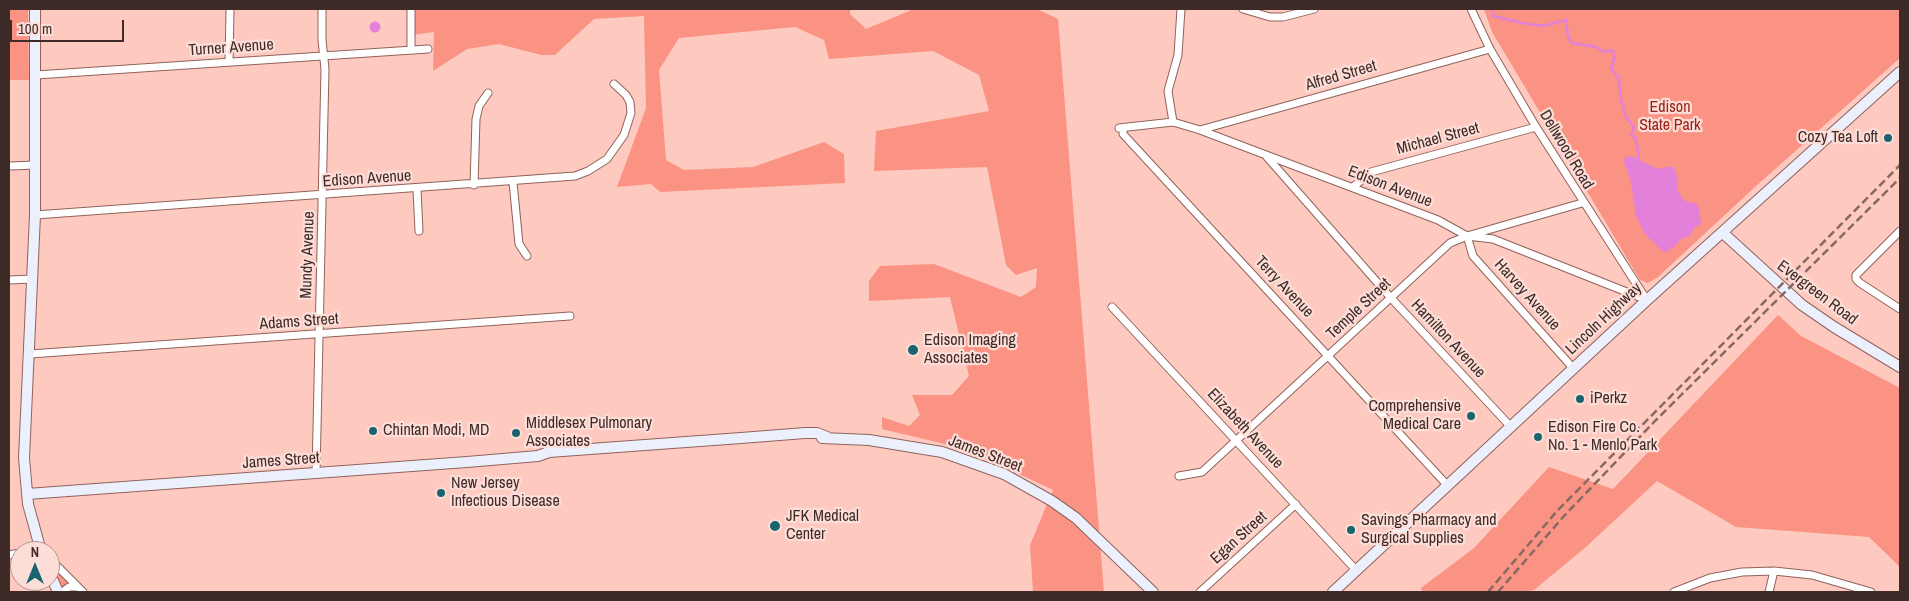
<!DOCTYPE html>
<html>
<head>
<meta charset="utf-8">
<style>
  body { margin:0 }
  #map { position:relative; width:1909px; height:601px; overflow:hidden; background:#fecac0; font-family:"Archivo Narrow",sans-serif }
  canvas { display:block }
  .frame { position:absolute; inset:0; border:10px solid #3e2b27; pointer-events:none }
  .north { position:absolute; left:10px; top:541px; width:50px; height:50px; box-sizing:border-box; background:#fdddd7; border:1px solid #b19691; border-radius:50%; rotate:0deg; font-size:14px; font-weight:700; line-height:20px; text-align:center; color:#3e2b27 }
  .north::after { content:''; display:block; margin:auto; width:18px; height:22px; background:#19646f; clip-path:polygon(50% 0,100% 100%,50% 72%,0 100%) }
  .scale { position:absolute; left:10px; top:20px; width:114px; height:22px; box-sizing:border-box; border:2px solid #3e2b27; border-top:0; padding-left:6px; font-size:15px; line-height:18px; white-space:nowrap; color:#3e2b27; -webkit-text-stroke:4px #fdddd7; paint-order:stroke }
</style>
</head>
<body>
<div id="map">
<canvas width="1909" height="601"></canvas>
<div class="frame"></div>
<div class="north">N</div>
<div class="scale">100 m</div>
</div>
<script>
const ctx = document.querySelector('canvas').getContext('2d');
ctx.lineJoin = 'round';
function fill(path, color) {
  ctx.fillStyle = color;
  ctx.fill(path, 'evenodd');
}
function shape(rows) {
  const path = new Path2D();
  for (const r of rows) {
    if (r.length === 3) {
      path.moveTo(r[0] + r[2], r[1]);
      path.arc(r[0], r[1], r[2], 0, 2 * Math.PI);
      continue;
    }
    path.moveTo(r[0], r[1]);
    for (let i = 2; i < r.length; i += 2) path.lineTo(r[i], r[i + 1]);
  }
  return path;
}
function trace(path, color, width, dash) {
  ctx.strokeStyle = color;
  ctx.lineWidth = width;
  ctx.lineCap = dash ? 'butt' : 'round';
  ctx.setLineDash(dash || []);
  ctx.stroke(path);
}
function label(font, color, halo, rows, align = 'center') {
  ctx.font = font + ' "Archivo Narrow",sans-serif';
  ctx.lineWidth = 4.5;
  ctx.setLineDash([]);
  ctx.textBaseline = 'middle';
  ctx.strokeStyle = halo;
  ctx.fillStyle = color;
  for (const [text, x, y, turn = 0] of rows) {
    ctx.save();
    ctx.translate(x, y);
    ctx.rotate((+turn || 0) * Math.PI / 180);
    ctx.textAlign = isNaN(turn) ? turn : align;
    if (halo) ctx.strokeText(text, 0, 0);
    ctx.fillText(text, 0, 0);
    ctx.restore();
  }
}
const green = shape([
  [9,9,28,9,29,80,9,80],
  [411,9,850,9,850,14,866,29,914,9,1037,9,1058,19,1104,592,1033,592,1030,545,1053,490,966,449,882,429,882,417,909,426,920,415,912,395,952,395,969,376,950,297,869,301,869,281,880,266,934,264,1021,297,1036,287,1037,268,1016,275,1006,265,987,167,874,171,876,131,989,111,979,75,933,51,829,59,824,40,795,27,679,38,659,70,666,160,684,170,753,167,824,142,844,154,845,183,660,192,651,184,617,187,646,108,644,16,594,19,555,55,541,55,499,44,467,49,433,71,434,32,411,35],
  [1484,9,1900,9,1900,58,1755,187,1658,277,1648,283,1640,280,1492,32],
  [1778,315,1801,336,1900,388,1900,567,1869,537,1736,527,1657,481,1586,547,1534,590,1526,592,1422,592,1421,588,1474,548,1549,467,1613,489],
  [50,559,83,592,58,592,50,574]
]);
const water = shape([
  [375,27,5.5],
  [1631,156,1658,169,1671,166,1676,171,1678,191,1681,197,1685,201,1697,204,1699,209,1701,224,1694,228,1690,236,1681,239,1674,247,1664,253,1644,233,1636,216,1631,182,1624,161,1625,157]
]);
const stream = shape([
  [1492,9,1493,16,1522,23,1543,26,1566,20,1568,37,1572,43,1596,47,1604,52,1612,50,1615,56,1611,68,1619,79,1621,100,1625,115,1634,128,1631,135,1636,139,1639,159]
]);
const street = shape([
  [1243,9,1270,17,1283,17,1314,9],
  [1471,9,1490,49,1536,127,1646,299],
  [411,50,411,9],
  [229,62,230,9],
  [36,75,428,49],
  [1173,122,1168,91,1178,55,1181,9],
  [1119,128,1173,122,1200,130,1438,220,1467,236,1493,239,1647,300],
  [1123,128,1123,134,1448,486],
  [1200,130,1490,49],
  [1267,157,1391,298,1511,427],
  [9,166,36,165],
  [513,182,519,244,527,256],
  [474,185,476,119,479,106,488,93],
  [1353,187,1371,172,1536,127],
  [417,189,419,231],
  [35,215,575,176,588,171,607,159,624,135,631,113,630,102,626,95,614,84],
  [1900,231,1856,275,1856,279,1860,283,1900,309],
  [1467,236,1473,256,1573,368],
  [9,280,33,279],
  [1112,307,1356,570],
  [30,354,570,316],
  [316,473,325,69,322,40,322,9],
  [1179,476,1202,472,1450,243,1467,236,1582,203],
  [28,551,40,548,42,550],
  [9,555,20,553],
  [50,559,83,592],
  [62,592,69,587,76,587],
  [1200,592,1296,504],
  [1674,592,1710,578,1742,572,1774,571,1812,575,1871,592],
  [1769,592,1774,571]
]);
const secondary = shape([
  [35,9,35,215,24,458,28,504,41,551],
  [1723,233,1802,305,1834,327,1900,367],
  [822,438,869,440,942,452,1004,474,1052,501,1076,518,1153,592],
  [27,494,467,462,538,456,549,452,741,438,805,433,817,433,827,437],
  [50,574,58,592],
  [1333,592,1647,300,1900,72]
]);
const rail = shape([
  [1488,592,1557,511,1900,165],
  [1498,592,1564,516,1655,421,1900,178]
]);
const markers = [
  [1888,138,5,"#19646f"],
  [913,350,6,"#19646f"],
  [1580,399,5,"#19646f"],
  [1471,416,5,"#19646f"],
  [373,431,5,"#19646f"],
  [516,433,5,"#19646f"],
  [1538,437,5,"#19646f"],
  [441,493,5,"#19646f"],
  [775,526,6,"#19646f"],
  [1351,530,5,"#19646f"]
];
const streetNames = [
  ["Turner Avenue",231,48,-4],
  ["Alfred Street",1341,76,-16],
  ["Michael Street",1438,139,-15],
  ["Dellwood Road",1566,150,59],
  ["Edison Avenue",367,179,-4],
  ["Edison Avenue",1390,187,21],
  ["Mundy Avenue",308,255,-88],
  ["Terry Avenue",1284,287,47],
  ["Evergreen Road",1817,293,37],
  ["Harvey Avenue",1527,295,48],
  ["Temple Street",1359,309,-43],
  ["Lincoln Highway",1604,319,-43],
  ["Adams Street",299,322,-4],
  ["Hamilton Avenue",1448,339,47],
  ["Elizabeth Avenue",1245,429,47],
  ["James Street",985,454,21],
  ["James Street",281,461,-4],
  ["Egan Street",1239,538,-42]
];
const parkNames = [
  ["Edison",1670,108],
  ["State Park",1670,126]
];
const poiNames = [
  ["Cozy Tea Loft",1878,138,"right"],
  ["Edison Imaging",924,341],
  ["Associates",924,359],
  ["iPerkz",1590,399],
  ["Comprehensive",1461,407,"right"],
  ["Medical Care",1461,425,"right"],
  ["Middlesex Pulmonary",526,424],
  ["Associates",526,442],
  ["Edison Fire Co.",1548,428],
  ["No. 1 - Menlo Park",1548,446],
  ["Chintan Modi, MD",383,431],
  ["New Jersey",451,484],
  ["Infectious Disease",451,502],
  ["JFK Medical",786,517],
  ["Center",786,535],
  ["Savings Pharmacy and",1361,521],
  ["Surgical Supplies",1361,539]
];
fill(green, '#fa9383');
fill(water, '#e280da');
trace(stream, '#e280da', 2.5);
trace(street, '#90625b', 9);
trace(secondary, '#90625b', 12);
trace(street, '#fff', 7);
trace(secondary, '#ecf0fc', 10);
trace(rail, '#886962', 2.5, [8, 4]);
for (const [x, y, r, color] of markers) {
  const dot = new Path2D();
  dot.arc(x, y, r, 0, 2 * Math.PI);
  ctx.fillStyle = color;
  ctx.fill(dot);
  trace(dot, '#fdddd7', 2);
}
label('16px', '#3e2b27', '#fdddd7', streetNames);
label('16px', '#972216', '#fdddd7', parkNames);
label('16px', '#3e2b27', '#fdddd7', poiNames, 'left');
</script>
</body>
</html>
